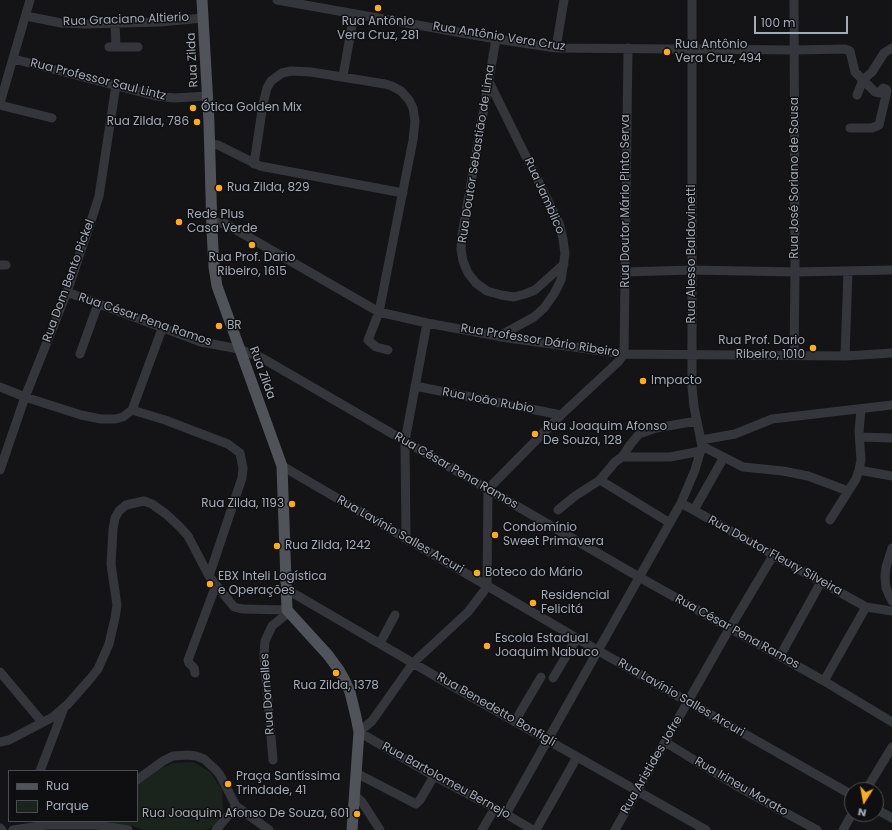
<!DOCTYPE html>
<html>
<head>
<meta charset="utf-8">
<style>
  body { margin:0 }
  #map { position:relative; width:892px; height:830px; overflow:hidden; background:#141416; font-family:Poppins,sans-serif }
  canvas { display:block }
  .legend { position:absolute; left:8px; top:770px; width:130px; height:52px; box-sizing:border-box; background:#0f0f11; border:1px solid #4b4d54; margin:0; padding:5px 7px; list-style:none; font-size:12px; color:#a4abb8 }
  .legend li { display:flex; align-items:center; gap:8px; height:20px }
  .legend b { width:20px; border:1px solid #4b4d54 }
  .north { position:absolute; left:844px; top:782px; width:40px; height:40px; box-sizing:border-box; background:#0f0f11; border:1px solid #4b4d54; border-radius:50%; rotate:191deg; font-size:11px; font-weight:700; line-height:16px; text-align:center; color:#a4abb8 }
  .north::after { content:''; display:block; margin:auto; width:14px; height:18px; background:#ffac22; clip-path:polygon(50% 0,100% 100%,50% 72%,0 100%) }
  .scale { position:absolute; left:754px; top:16px; width:94px; height:18px; box-sizing:border-box; border:2px solid #a4abb8; border-top:0; padding-left:5px; font-size:12px; line-height:14px; white-space:nowrap; color:#a4abb8; -webkit-text-stroke:3px #0f0f11; paint-order:stroke }
</style>
</head>
<body>
<div id="map">
<canvas width="892" height="830"></canvas>
<ul class="legend">
<li><b style="height:5px;background:#50535a"></b>Rua</li>
<li><b style="height:11px;background:#1b241c"></b>Parque</li>
</ul>
<div class="north">N</div>
<div class="scale">100 m</div>
</div>
<script>
const ctx = document.querySelector('canvas').getContext('2d');
ctx.lineJoin = 'round';
function fill(path, color) {
  ctx.fillStyle = color;
  ctx.fill(path, 'evenodd');
}
function shape(rows) {
  const path = new Path2D();
  for (const r of rows) {
    path.moveTo(r[0], r[1]);
    for (let i = 2; i < r.length; i += 2) path.lineTo(r[i], r[i + 1]);
  }
  return path;
}
function trace(path, color, width, dash) {
  ctx.strokeStyle = color;
  ctx.lineWidth = width;
  ctx.lineCap = dash ? 'butt' : 'round';
  ctx.setLineDash(dash || []);
  ctx.stroke(path);
}
function label(font, color, halo, rows, align = 'center') {
  ctx.font = font + ' Poppins,sans-serif';
  ctx.lineWidth = 3;
  ctx.setLineDash([]);
  ctx.textBaseline = 'middle';
  ctx.strokeStyle = halo;
  ctx.fillStyle = color;
  for (const [text, x, y, turn = 0] of rows) {
    ctx.save();
    ctx.translate(x, y);
    ctx.rotate((+turn || 0) * Math.PI / 180);
    ctx.textAlign = isNaN(turn) ? turn : align;
    if (halo) ctx.strokeText(text, 0, 0);
    ctx.fillText(text, 0, 0);
    ctx.restore();
  }
}
const green = shape([
  [193,762,210,772,222,790,223,811,215,825,207,830,145,830,135,827,104,823,100,821,137,821,137,786,158,770,173,763]
]);
const minor = shape([
  [277,0,496,39,556,48,795,50,845,49,850,51,855,72,875,92,879,93,883,88,886,89,887,91,879,125,872,128,850,128],
  [26,16,61,23,85,24,160,22,203,18],
  [115,23,116,47],
  [496,39,462,235,461,249,463,261,468,273,476,283,487,291,501,295,514,297,525,294,535,290,564,264],
  [109,47,138,47],
  [556,48,564,0],
  [14,59,156,96,174,98,207,96],
  [343,76,354,14],
  [489,82,559,223,563,239,565,254,561,280,554,294,544,308,534,317,503,334,500,337],
  [857,95,863,80,872,72,884,53,892,48],
  [0,103,30,0],
  [0,105,52,118],
  [210,144,218,145,260,166,403,193],
  [254,164,263,104,267,88,271,81,282,73,291,71,311,72,385,84,392,86,401,91,409,100,413,108,415,121,413,140,379,312,368,340,376,347,388,350],
  [212,221,226,224,379,312,427,323,508,338,624,354,845,356,892,353],
  [0,265,6,265],
  [625,272,692,270,795,272,892,270],
  [67,292,201,342,239,349,262,358,639,577,824,681,892,722],
  [80,354,98,304],
  [624,354,628,48],
  [794,355,795,272,794,0],
  [845,356,848,271],
  [415,386,561,415],
  [0,387,25,397,81,415,101,419,115,419,123,417,132,410,162,329],
  [132,410,165,420,228,444,240,453,243,468,242,478,209,576],
  [860,437,892,438],
  [701,440,735,434,772,419,892,405],
  [702,446,743,467,783,471,808,476,848,491],
  [622,457,670,457,701,451],
  [282,466,597,650,852,795],
  [0,470,25,397,67,292,93,215,99,196,116,85],
  [859,470,892,476],
  [600,480,670,523],
  [681,503,695,470,702,446,694,407,692,387,692,0],
  [558,510,575,496,600,480,615,462,622,457,630,445,639,434,656,428,697,421],
  [694,510,724,457],
  [830,520,856,479,859,470,861,460,859,432,861,409],
  [406,538,405,441,427,323],
  [892,548,886,567,885,576,886,588,892,601],
  [286,589,454,687,706,830],
  [380,643,395,615],
  [780,656,821,582],
  [0,672,42,722],
  [195,673,194,668,189,663,188,660,216,585],
  [553,678,577,638],
  [824,681,866,607],
  [515,721,541,677],
  [0,742,9,740,53,717,68,704,90,679,98,669,109,644,115,618,117,605,111,564,113,529,115,518,119,511,126,505,144,501,152,504,166,514,179,526,188,536,209,576,234,607,242,609,287,610],
  [665,742,735,785,817,830],
  [273,760,264,655,265,641,272,626,289,612],
  [40,771,64,708],
  [356,773,416,804,420,800,434,776],
  [137,780,163,761,173,756,188,755,196,756,204,759,216,770,220,775,236,806,216,830],
  [866,790,892,747],
  [355,795,362,802,380,830],
  [236,806,269,830],
  [876,809,892,818],
  [506,814,681,503,866,607,892,611],
  [48,825,96,825,128,830],
  [0,828,2,830],
  [13,830,53,824],
  [482,830,495,808],
  [533,830,506,814,434,776,359,732,372,721,413,663,468,612,484,591,487,585,488,489,561,415,618,362,624,354],
  [536,830,577,757],
  [615,830,724,638,774,554],
  [843,830,852,814]
]);
const major = shape([
  [202,0,209,123,212,230,214,267,217,286,282,466,287,610,328,655,339,670,345,681,350,692,356,717,359,732,352,830]
]);
const markers = [
  [378,8,4,"#ffac22"],
  [667,52,4,"#ffac22"],
  [193,108,4,"#ffac22"],
  [197,122,4,"#ffac22"],
  [219,188,4,"#ffac22"],
  [179,222,4,"#ffac22"],
  [252,245,4,"#ffac22"],
  [219,326,4,"#ffac22"],
  [813,348,4,"#ffac22"],
  [643,381,4,"#ffac22"],
  [535,434,4,"#ffac22"],
  [292,504,4,"#ffac22"],
  [495,535,4,"#ffac22"],
  [277,546,4,"#ffac22"],
  [477,573,4,"#ffac22"],
  [210,584,4,"#ffac22"],
  [533,603,4,"#ffac22"],
  [487,646,4,"#ffac22"],
  [336,673,4,"#ffac22"],
  [228,784,4,"#ffac22"],
  [357,814,4,"#ffac22"]
];
const streetNames = [
  ["Rua Graciano Altierio",126,20,-2],
  ["Rua Antônio Vera Cruz",499,37,9],
  ["Rua Zilda",193,60,-93],
  ["Rua Professor Saul Lintz",98,80,14],
  ["Rua Doutor Sebastião de Lima",477,154,-81],
  ["Rua José Soriano de Sousa",795,178,-90],
  ["Rua Jamblico",544,196,66],
  ["Rua Doutor Mário Pinto Serva",626,201,-90],
  ["Rua Alesso Baldovinetti",692,254,-90],
  ["Rua Dom Bento Pickel",69,281,-70],
  ["Rua César Pena Ramos",145,320,19],
  ["Rua Professor Dário Ribeiro",540,341,9],
  ["Rua Zilda",262,373,70],
  ["Rua João Rubio",488,401,11],
  ["Rua César Pena Ramos",456,471,30],
  ["Rua Lavínio Salles Arcuri",400,535,30],
  ["Rua Doutor Fleury Silveira",775,556,29],
  ["Rua César Pena Ramos",737,632,29],
  ["Rua Dornelles",268,694,-94],
  ["Rua Lavínio Salles Arcuri",681,698,30],
  ["Rua Benedetto Bonfigli",496,710,30],
  ["Rua Aristides Jofre",652,765,-60],
  ["Rua Bartolomeu Bernejo",446,781,29],
  ["Rua Irineu Morato",741,787,30]
];
const poiNames = [
  ["Rua Antônio",378,22,"center"],
  ["Vera Cruz, 281",378,36,"center"],
  ["Rua Antônio",675,45],
  ["Vera Cruz, 494",675,59],
  ["Ótica Golden Mix",201,108],
  ["Rua Zilda, 786",189,122,"right"],
  ["Rua Zilda, 829",227,188],
  ["Rede Plus",187,215],
  ["Casa Verde",187,229],
  ["Rua Prof. Dario",252,258,"center"],
  ["Ribeiro, 1615",252,272,"center"],
  ["BR",227,326],
  ["Rua Prof. Dario",805,341,"right"],
  ["Ribeiro, 1010",805,355,"right"],
  ["Impacto",651,381],
  ["Rua Joaquim Afonso",543,427],
  ["De Souza, 128",543,441],
  ["Rua Zilda, 1193",284,504,"right"],
  ["Condomínio",503,528],
  ["Sweet Primavera",503,542],
  ["Rua Zilda, 1242",285,546],
  ["Boteco do Mário",485,573],
  ["EBX Inteli Logística",218,577],
  ["e Operações",218,591],
  ["Residencial",541,596],
  ["Felicitá",541,610],
  ["Escola Estadual",495,639],
  ["Joaquim Nabuco",495,653],
  ["Rua Zilda, 1378",336,686,"center"],
  ["Praça Santíssima",236,777],
  ["Trindade, 41",236,791],
  ["Rua Joaquim Afonso De Souza, 601",349,814,"right"]
];
fill(green, '#1b241c');
trace(minor, '#34363b', 9);
trace(major, '#50535a', 11);
for (const [x, y, r, color] of markers) {
  const dot = new Path2D();
  dot.arc(x, y, r, 0, 2 * Math.PI);
  ctx.fillStyle = color;
  ctx.fill(dot);
  trace(dot, '#0f0f11', 1.5);
}
label('12px', '#a4abb8', '#0f0f11', streetNames);
label('12px', '#a4abb8', '#0f0f11', poiNames, 'left');
</script>
</body>
</html>
